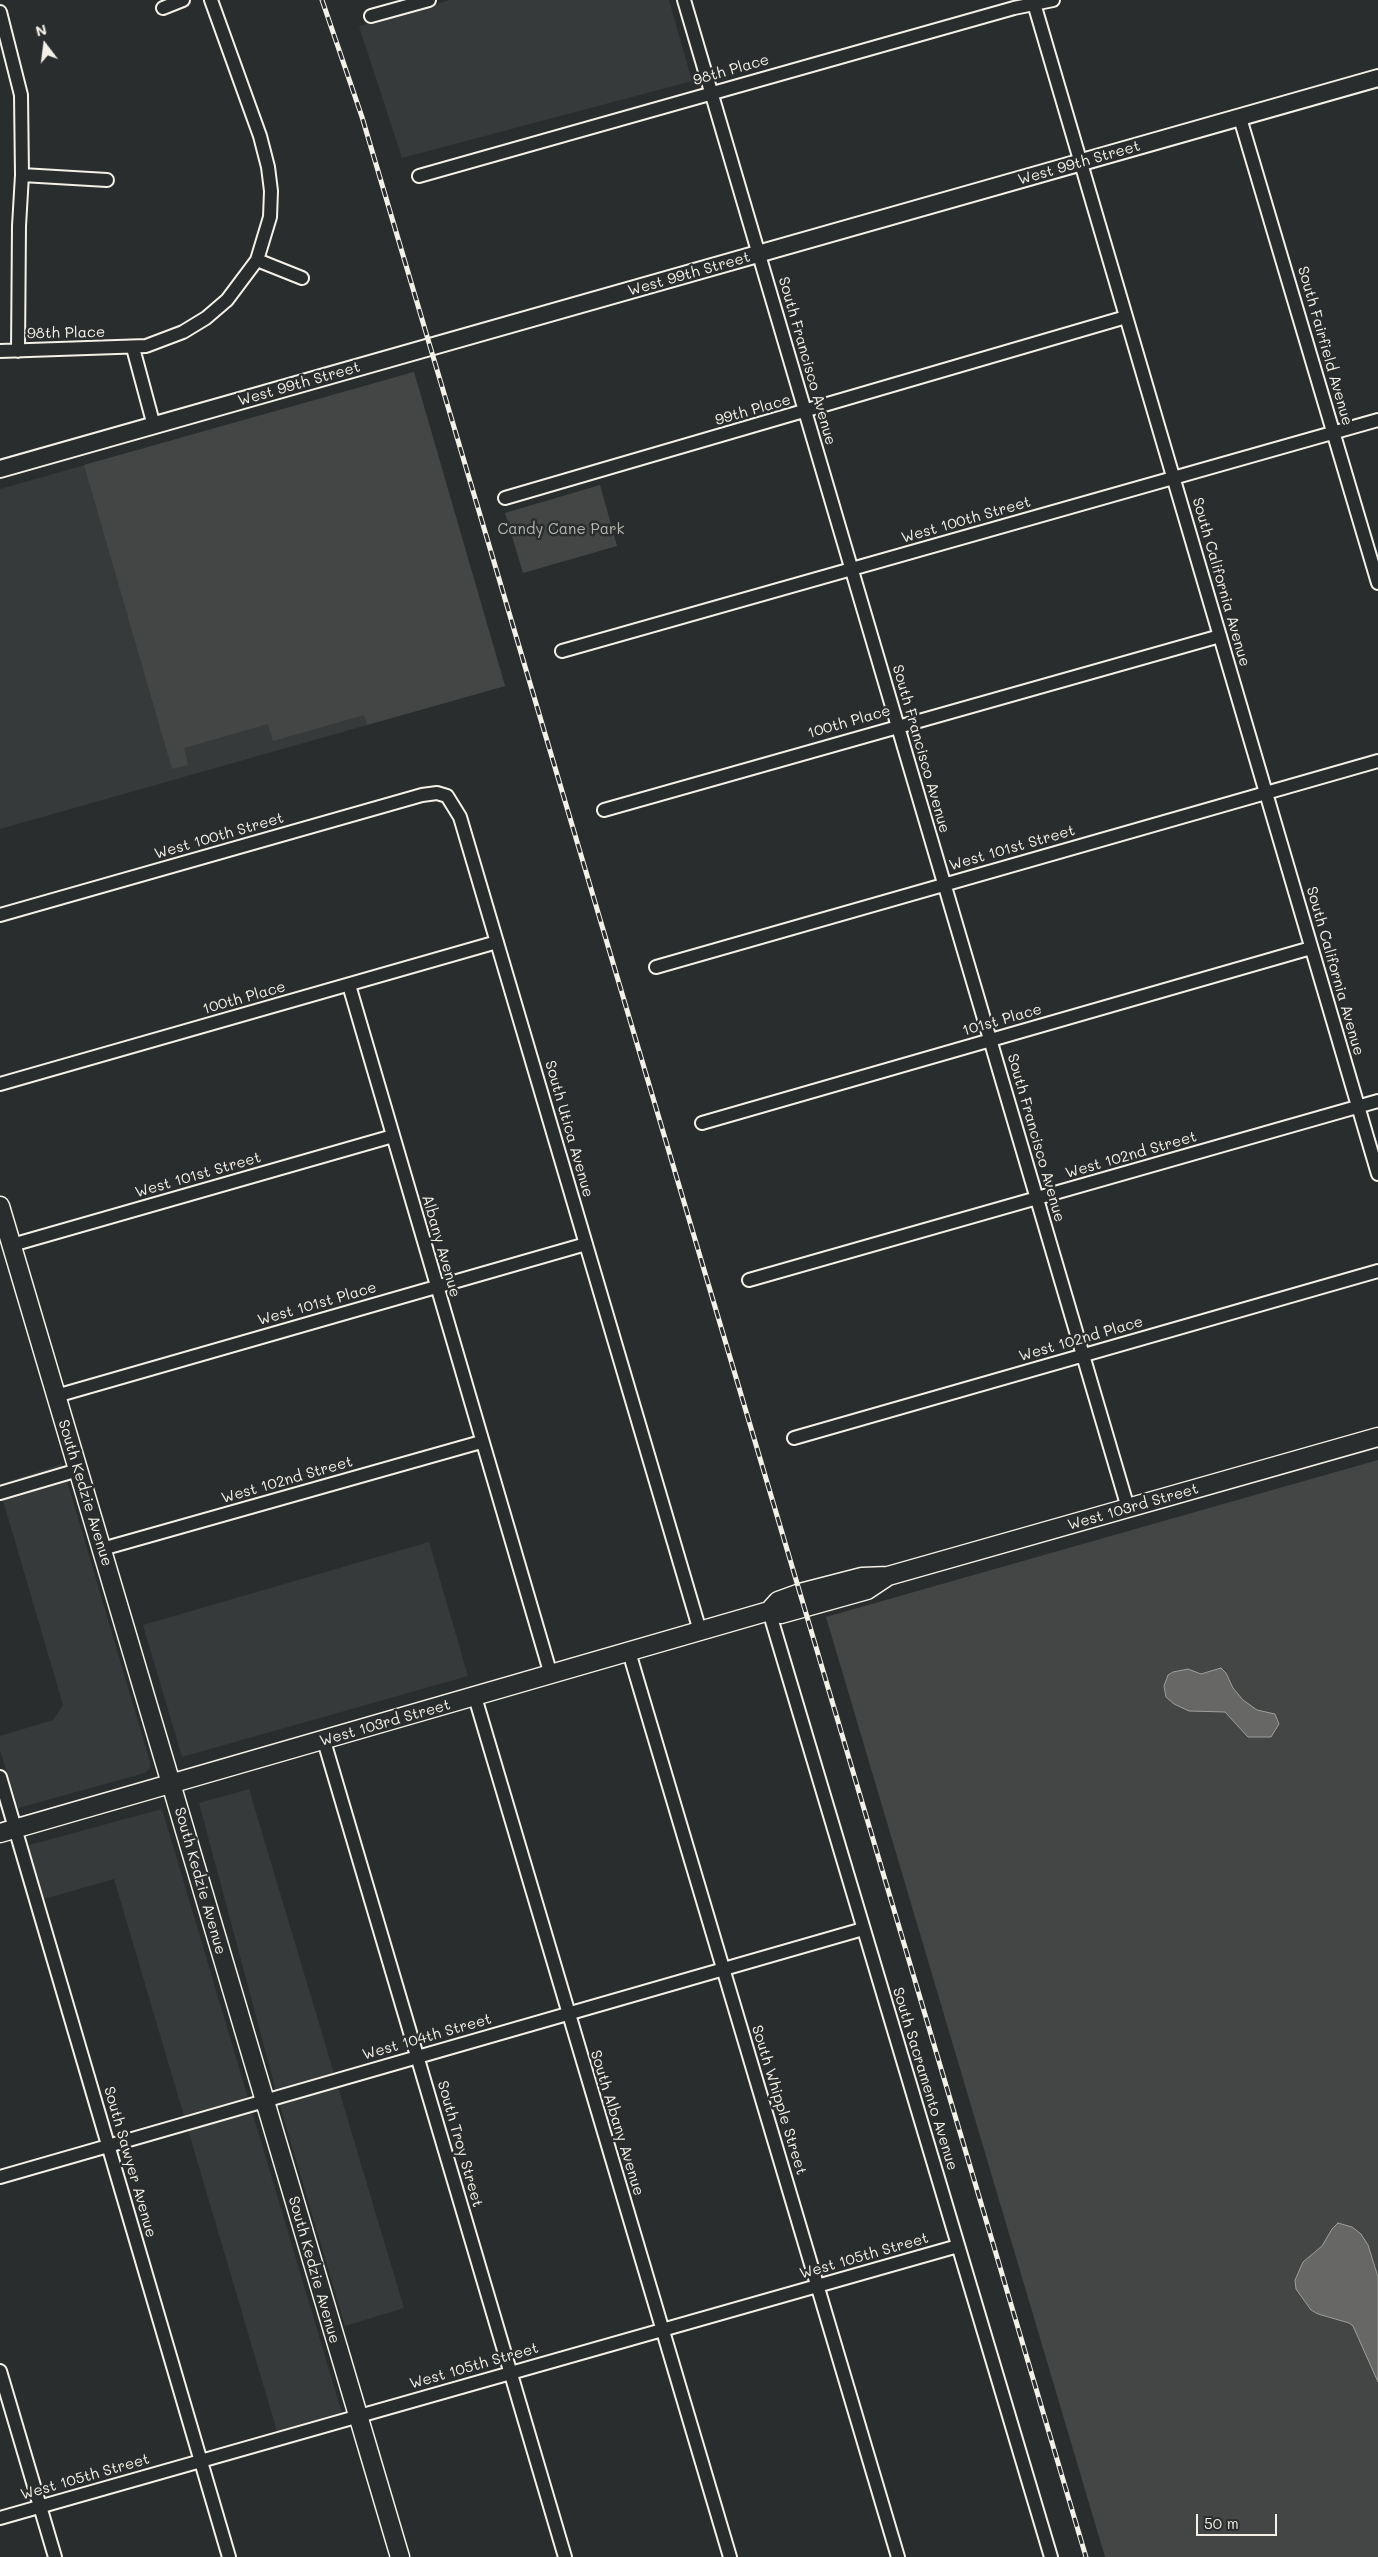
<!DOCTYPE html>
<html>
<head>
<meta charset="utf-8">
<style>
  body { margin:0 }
  #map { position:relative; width:1378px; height:2557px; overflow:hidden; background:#2a2d2e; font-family:Mali,sans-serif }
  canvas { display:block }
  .north { position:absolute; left:20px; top:20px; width:50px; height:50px; -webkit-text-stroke:4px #2a2d2e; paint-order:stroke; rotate:345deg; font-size:14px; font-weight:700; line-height:20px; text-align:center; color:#f4f1e8 }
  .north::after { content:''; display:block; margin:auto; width:18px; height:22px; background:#f4f1e8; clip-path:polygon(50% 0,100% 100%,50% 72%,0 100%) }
  .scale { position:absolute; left:1196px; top:2514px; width:81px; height:22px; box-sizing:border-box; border:2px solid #f4f1e8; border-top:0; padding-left:6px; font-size:15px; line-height:18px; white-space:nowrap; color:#f4f1e8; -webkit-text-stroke:4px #2a2d2e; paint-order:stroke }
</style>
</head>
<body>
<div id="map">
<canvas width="1378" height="2557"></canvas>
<div class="north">N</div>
<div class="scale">50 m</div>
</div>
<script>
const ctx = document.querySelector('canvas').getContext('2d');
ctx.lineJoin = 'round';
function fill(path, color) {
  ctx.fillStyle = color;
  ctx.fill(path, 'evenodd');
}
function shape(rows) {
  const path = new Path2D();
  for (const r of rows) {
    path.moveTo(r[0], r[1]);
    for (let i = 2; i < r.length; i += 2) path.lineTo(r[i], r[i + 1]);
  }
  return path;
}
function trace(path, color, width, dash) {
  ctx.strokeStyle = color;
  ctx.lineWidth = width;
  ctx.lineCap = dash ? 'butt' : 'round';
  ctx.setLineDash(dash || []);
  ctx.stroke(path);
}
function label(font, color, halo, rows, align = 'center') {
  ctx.font = font + ' Mali,sans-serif';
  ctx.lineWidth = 5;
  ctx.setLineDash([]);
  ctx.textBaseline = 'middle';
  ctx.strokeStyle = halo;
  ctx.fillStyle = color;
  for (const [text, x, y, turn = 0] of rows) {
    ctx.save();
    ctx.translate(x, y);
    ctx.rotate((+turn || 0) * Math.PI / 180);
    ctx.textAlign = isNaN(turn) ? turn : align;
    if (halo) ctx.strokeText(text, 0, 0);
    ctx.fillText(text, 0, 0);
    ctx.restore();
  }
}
const built = shape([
  [450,0,669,0,692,81,402,158,359,26],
  [414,372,505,686,0,829,0,489],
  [62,1464,150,1762,150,1768,145,1773,18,1808,0,1750,0,1736,53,1720,63,1705,0,1490,0,1484],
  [429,1542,468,1676,182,1757,143,1625],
  [249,1789,404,2308,345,2326,280,2106,199,1803],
  [162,1809,344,2420,279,2438,114,1879,37,1901,22,1847]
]);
const green = shape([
  [414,372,505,686,367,725,364,715,273,741,268,724,184,748,188,765,172,769,84,465],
  [600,485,617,546,523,573,505,513],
  [1378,1460,1378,2557,1105,2557,826,1617]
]);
const water = shape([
  [1221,1668,1226,1673,1233,1688,1243,1700,1257,1710,1275,1714,1279,1724,1271,1737,1248,1737,1225,1712,1189,1711,1174,1704,1166,1697,1164,1686,1168,1675,1173,1672,1188,1669,1201,1674,1221,1668],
  [1338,2223,1352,2227,1361,2234,1368,2245,1378,2277,1378,2382,1353,2326,1349,2323,1318,2314,1311,2310,1296,2289,1295,2280,1303,2262,1322,2246,1332,2229,1338,2223]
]);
const minor = shape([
  [211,0,260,136,268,167,271,191,270,217,257,260],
  [684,0,1128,1508],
  [1033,0,1378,1174],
  [163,8,183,0],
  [0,12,21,95,22,175,19,226,18,351],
  [371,16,429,0],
  [1240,118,1378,583],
  [22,175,107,180],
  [419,176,1014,8,1053,0],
  [133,348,154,426],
  [0,351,146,346,183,332,206,318,227,300,257,260,302,278],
  [505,498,1126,317],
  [562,651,1378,420],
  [604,810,1220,636],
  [0,915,422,795,437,793,447,796,460,817,700,1631],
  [656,967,1378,761],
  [349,985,551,1675],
  [0,1084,497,942],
  [702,1123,1311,948],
  [12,1245,393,1136],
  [749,1280,1378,1101],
  [56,1396,586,1244],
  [794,1438,1378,1271],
  [0,1493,78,1470],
  [102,1549,481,1442],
  [769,1611,1051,2557],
  [629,1652,898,2557],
  [475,1697,730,2557],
  [324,1741,565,2557],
  [0,1777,229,2557],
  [0,2177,863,1929],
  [0,2371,55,2557],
  [0,2518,958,2246]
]);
const tertiary = shape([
  [0,469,1378,78]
]);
const secondary = shape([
  [0,1206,400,2557],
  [769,1611,781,1614,867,1590,888,1576],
  [0,1833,769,1611,778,1601,800,1593,862,1577,888,1576,1378,1437]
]);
const rail = shape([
  [322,0,362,117,1086,2557]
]);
const streetNames = [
  ["98th Place",731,70,-16],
  ["West 99th Street",1079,163,-16],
  ["West 99th Street",689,274,-16],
  ["98th Place",66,333,-1],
  ["South Fairfield Avenue",1325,346,74],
  ["South Francisco Avenue",807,361,74],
  ["West 99th Street",299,384,-16],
  ["99th Place",753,410,-16],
  ["West 100th Street",966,520,-16],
  ["South California Avenue",1221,582,74],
  ["100th Place",849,722,-16],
  ["South Francisco Avenue",921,749,74],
  ["West 100th Street",219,836,-16],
  ["West 101st Street",1012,848,-16],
  ["South California Avenue",1335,971,74],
  ["100th Place",244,998,-16],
  ["101st Place",1002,1020,-16],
  ["South Utica Avenue",569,1129,74],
  ["South Francisco Avenue",1036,1138,74],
  ["West 102nd Street",1131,1155,-16],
  ["West 101st Street",198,1175,-16],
  ["Albany Avenue",441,1246,74],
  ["West 101st Place",317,1304,-16],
  ["West 102nd Place",1081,1339,-16],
  ["West 102nd Street",287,1480,-16],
  ["South Kedzie Avenue",85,1493,73],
  ["West 103rd Street",1133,1507,-16],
  ["West 103rd Street",385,1723,-16],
  ["South Kedzie Avenue",200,1881,74],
  ["West 104th Street",427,2037,-16],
  ["South Sacramento Avenue",925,2079,73],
  ["South Whipple Street",779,2100,73],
  ["South Albany Avenue",617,2123,73],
  ["South Troy Street",460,2144,74],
  ["South Sawyer Avenue",130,2162,74],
  ["West 105th Street",864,2256,-16],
  ["South Kedzie Avenue",314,2270,74],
  ["West 105th Street",474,2366,-16],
  ["West 105th Street",85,2477,-16]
];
const parkNames = [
  ["Candy Cane Park",561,529]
];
fill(built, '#373a3a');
fill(green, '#444645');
fill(water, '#676866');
trace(water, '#9f9f9a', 1);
trace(minor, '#f4f1e8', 16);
trace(tertiary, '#f4f1e8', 20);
trace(secondary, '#f4f1e8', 21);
trace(minor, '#2a2d2e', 12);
trace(tertiary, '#2a2d2e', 16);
trace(secondary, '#2a2d2e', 18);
trace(rail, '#f4f1e8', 5);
trace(rail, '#2a2d2e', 3, [9]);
label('15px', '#f4f1e8', '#2a2d2e', streetNames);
label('15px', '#b6b5af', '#2a2d2e', parkNames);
</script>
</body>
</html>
